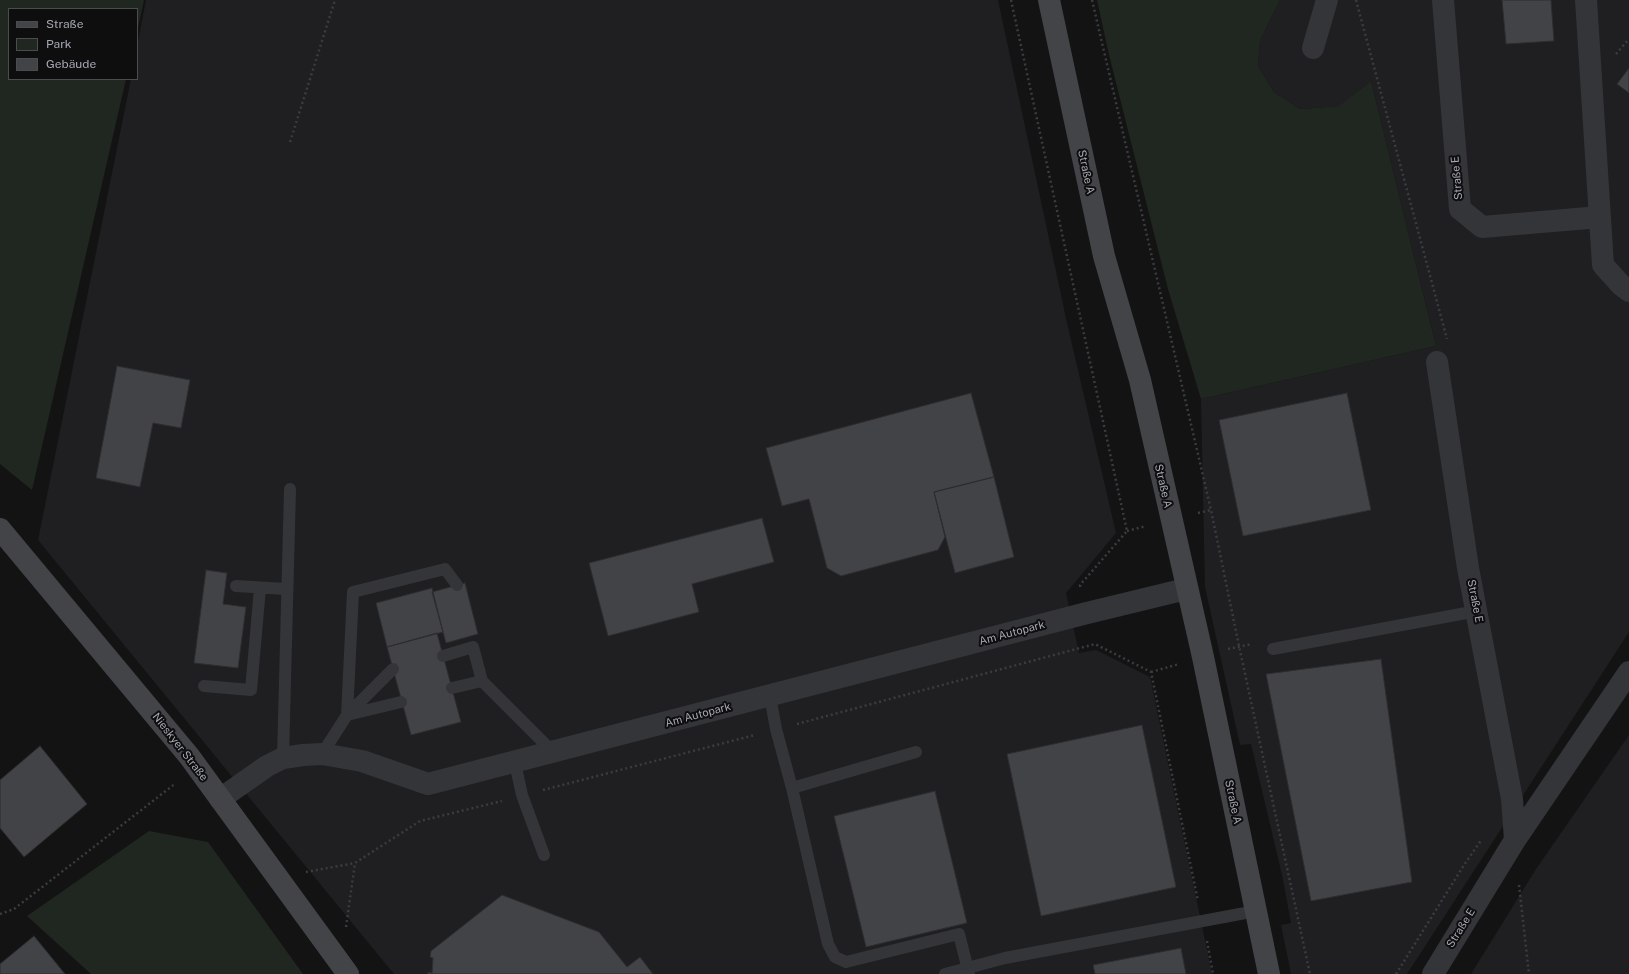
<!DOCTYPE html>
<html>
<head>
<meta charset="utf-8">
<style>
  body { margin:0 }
  #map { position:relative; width:1629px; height:974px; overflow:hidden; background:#131314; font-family:"Public Sans",sans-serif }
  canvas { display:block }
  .legend { position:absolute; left:8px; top:8px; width:130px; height:72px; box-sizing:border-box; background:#0e0e0f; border:1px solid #4b4c51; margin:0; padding:5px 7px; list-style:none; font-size:12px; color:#a6a9b3 }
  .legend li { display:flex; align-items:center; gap:8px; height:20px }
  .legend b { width:20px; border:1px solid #4b4c51 }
</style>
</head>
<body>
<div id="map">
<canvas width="1629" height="974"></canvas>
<ul class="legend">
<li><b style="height:5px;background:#424448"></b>Straße</li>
<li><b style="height:11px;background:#202620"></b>Park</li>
<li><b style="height:11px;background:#424347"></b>Gebäude</li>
</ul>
</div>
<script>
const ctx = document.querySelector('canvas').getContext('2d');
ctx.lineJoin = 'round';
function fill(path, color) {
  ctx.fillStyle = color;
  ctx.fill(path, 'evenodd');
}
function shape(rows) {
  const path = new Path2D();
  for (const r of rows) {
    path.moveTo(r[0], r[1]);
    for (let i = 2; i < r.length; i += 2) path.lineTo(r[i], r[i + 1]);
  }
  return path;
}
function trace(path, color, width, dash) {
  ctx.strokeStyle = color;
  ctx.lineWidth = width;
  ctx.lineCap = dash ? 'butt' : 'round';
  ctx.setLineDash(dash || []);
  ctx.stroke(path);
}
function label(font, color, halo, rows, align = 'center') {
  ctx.font = font + ' "Public Sans",sans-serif';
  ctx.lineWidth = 4;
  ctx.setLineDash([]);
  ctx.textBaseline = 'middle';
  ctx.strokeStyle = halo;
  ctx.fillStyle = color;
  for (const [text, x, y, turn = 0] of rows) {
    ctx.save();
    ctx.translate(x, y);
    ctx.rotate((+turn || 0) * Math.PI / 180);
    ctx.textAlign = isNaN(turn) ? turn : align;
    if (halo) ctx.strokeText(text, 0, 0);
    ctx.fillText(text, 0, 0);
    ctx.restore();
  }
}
const built = shape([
  [146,0,998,0,1067,323,1116,533,1066,593,1079,653,1096,650,1150,677,1212,974,394,974,38,540,131,79,137,79,137,47],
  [1280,0,1629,0,1629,632,1407,974,1291,974,1281,925,1291,923,1282,875,1251,744,1240,745,1205,587,1201,399,1436,346,1371,81,1340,106,1300,109,1274,92,1258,66,1260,41],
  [1629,735,1629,974,1471,974,1536,869]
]);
const green = shape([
  [0,0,144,0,137,32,137,9,9,9,9,79,126,79,32,490,0,464],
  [1097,0,1280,0,1260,41,1258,66,1274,92,1300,109,1339,106,1371,81,1436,346,1201,399,1168,289,1109,55],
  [149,831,208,842,303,974,91,974,27,916]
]);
const building = shape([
  [1502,0,1551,0,1554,41,1506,44,1502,0],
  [1629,68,1629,93,1617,84,1629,68],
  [117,366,190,380,181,428,153,423,140,487,96,478,117,366],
  [971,393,994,477,934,492,945,537,938,550,841,576,827,568,809,499,782,506,766,448,971,393],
  [1347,393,1371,510,1243,536,1219,420,1347,393],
  [994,477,1014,557,955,573,934,492,994,477],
  [762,518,774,562,692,584,699,612,608,636,589,563,762,518],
  [206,570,227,573,223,604,246,607,238,668,194,663,206,570],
  [465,583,478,634,446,643,432,592,465,583],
  [432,588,443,632,387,647,376,603,432,588],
  [437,633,461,722,411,735,387,647,437,633],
  [1381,659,1412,882,1311,901,1266,674,1381,659],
  [1142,725,1176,887,1041,916,1007,754,1142,725],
  [40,746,87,804,24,857,0,828,0,780,40,746],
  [935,791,967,923,866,947,834,816,935,791],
  [502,895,599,932,627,967,640,957,653,974,428,974,428,972,432,973,433,958,430,957,431,951,502,895],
  [34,936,65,974,0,974,0,964,34,936],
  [1181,948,1186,974,1095,974,1093,965,1181,948]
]);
const path = shape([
  [1011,0,1127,531,1080,585,1081,589],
  [1092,0,1211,510,1239,646,1310,974],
  [1356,0,1447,339],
  [1616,54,1629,39],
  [290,142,335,0],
  [1198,513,1211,510],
  [1127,531,1146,526],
  [1228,649,1252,644],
  [1151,672,1179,664],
  [797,724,1095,644,1151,672,1198,901],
  [543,790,755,735],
  [306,872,355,863],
  [1519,885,1529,974],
  [0,914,14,909,176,783],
  [346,927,355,863,420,821,502,801],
  [1207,941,1213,974],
  [1396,974,1464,865,1482,839]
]);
const lane = shape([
  [236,586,286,589],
  [1273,649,1477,611],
  [443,656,473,647,482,681],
  [204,686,251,690,260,588],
  [452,688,482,681,554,753],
  [770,696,776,729,792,788,828,944,835,957,846,962,959,934,969,974],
  [348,714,393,669],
  [347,715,353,592,445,569,457,585],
  [322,754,347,715,401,702],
  [283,758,290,489],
  [515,763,522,795,544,855],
  [792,788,916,752],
  [945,974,1005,958,1256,911]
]);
const street = shape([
  [1443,0,1460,209,1482,227,1600,217],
  [1586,0,1603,265,1621,285,1629,291],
  [1313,48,1327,0],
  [1437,362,1468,568,1512,799,1515,840],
  [220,799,267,766,283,758,303,755,322,754,362,761,428,784,1087,613,1186,589],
  [1433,974,1515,840,1629,672]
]);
const secondary = shape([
  [1049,0,1104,256,1140,380,1203,657,1269,974],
  [0,529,189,756,348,974]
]);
const streetNames = [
  ["Straße A",1086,172,78],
  ["Straße E",1457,178,-95],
  ["Straße A",1163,486,77],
  ["Straße E",1475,601,79],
  ["Am Autopark",1012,633,-15],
  ["Am Autopark",698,715,-15],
  ["Nieskyer Straße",180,747,52],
  ["Straße A",1233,802,78],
  ["Straße E",1461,928,-58]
];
fill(built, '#1f1f21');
fill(green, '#202620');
fill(building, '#424347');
trace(building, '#2d2d30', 1);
trace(path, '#3a3c40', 2.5, [2, 3]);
trace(lane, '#343539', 12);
trace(street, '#343539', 22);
trace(secondary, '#424448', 22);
label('11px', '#a6a9b3', '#0e0e0f', streetNames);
</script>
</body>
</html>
